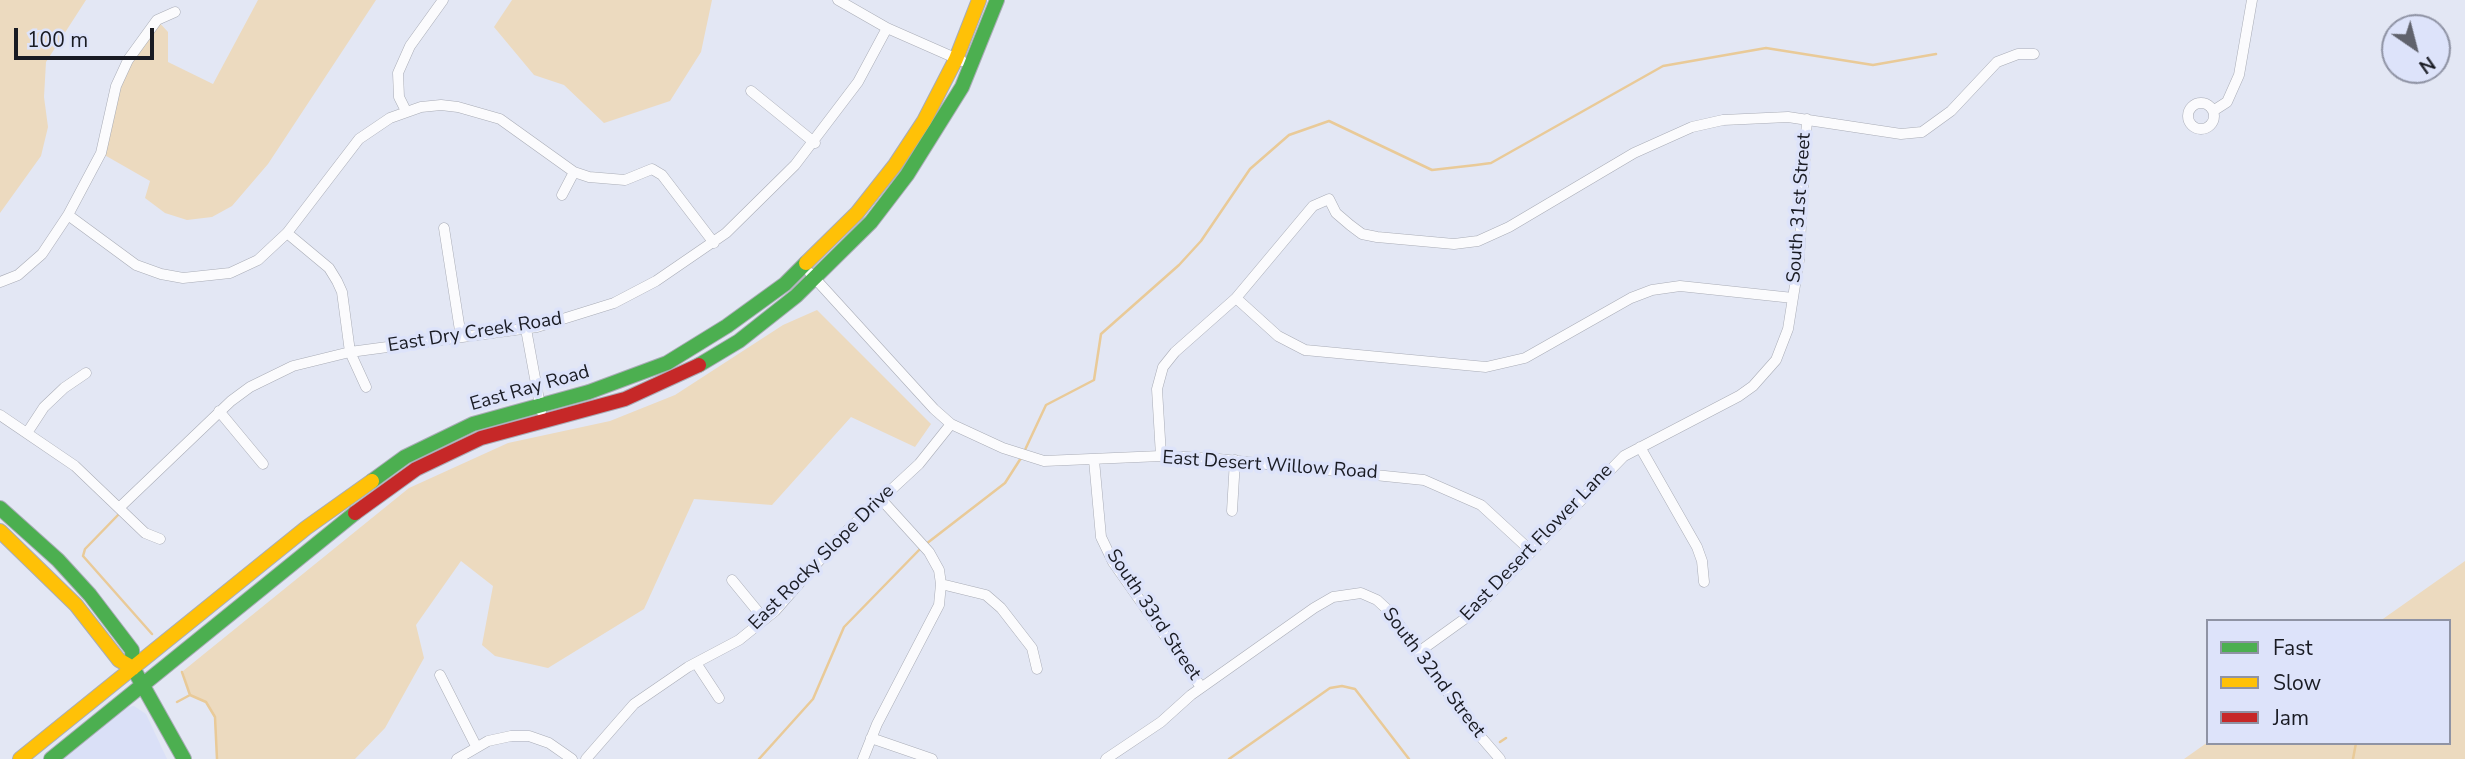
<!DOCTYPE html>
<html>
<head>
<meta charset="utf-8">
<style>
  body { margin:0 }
  #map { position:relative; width:2465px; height:759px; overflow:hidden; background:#e3e7f4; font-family:"Nunito Sans",sans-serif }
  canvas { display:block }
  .legend { position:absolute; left:2206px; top:619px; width:245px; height:126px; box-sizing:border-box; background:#dde3fa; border:2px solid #8f93a4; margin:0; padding:9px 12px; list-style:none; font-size:21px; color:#191b23 }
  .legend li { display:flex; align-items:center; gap:14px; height:35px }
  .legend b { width:35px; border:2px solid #8f93a4 }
  .north { position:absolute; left:2381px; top:14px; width:70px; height:70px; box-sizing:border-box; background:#dde3fa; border:2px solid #8f93a4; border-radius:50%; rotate:145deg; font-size:19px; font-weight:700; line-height:28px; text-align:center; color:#191b23 }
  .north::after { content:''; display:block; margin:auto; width:24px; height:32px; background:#60626c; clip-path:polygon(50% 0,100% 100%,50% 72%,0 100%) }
  .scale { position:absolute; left:14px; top:28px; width:140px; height:32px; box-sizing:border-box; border:4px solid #191b23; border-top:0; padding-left:9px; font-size:21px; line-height:24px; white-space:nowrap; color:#191b23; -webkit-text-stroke:5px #dde3fa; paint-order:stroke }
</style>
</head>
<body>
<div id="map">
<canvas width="2465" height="759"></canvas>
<ul class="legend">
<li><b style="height:9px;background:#4caf50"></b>Fast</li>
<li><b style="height:9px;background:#ffc107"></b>Slow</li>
<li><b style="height:9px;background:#c62828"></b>Jam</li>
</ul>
<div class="north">N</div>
<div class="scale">100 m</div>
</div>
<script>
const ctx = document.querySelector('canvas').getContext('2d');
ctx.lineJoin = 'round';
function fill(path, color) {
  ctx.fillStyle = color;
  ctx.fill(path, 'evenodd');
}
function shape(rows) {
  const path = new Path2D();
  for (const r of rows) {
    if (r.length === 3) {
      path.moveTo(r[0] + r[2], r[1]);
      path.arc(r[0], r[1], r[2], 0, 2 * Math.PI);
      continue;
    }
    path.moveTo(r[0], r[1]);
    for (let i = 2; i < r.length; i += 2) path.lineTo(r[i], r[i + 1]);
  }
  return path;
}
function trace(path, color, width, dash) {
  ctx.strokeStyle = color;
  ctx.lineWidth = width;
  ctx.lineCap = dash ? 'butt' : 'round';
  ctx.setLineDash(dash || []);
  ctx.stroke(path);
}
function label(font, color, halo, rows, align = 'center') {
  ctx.font = font + ' "Nunito Sans",sans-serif';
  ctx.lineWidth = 7;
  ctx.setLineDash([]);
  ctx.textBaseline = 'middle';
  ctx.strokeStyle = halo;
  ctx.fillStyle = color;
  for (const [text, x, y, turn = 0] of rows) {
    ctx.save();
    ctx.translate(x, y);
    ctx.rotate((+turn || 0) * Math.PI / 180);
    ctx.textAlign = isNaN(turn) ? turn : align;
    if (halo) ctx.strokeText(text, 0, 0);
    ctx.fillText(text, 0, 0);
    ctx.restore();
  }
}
const built = shape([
  [134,706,146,714,167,759,63,759,128,707]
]);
const green = shape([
  [0,0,86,0,46,62,44,97,48,127,41,156,0,213],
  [258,0,376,0,268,164,232,206,212,217,187,220,165,213,145,198,150,181,101,153,116,86,157,20,168,32,168,62,213,84],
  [512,0,712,0,701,52,670,101,604,123,564,85,534,75,494,27],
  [817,310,931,424,915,447,851,417,772,505,694,499,644,609,548,668,495,656,482,645,493,586,461,561,416,625,424,658,385,728,355,759,217,759,214,717,206,702,190,695,183,671,409,488,508,443,610,421,675,395,783,325],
  [2465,561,2465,759,2184,759,2208,742,2449,743,2449,621,2380,621]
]);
const stream = shape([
  [1024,452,1046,405,1094,380,1101,334,1179,265,1201,241,1250,169,1289,135,1329,121,1432,170,1476,165,1491,163,1663,66,1766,48,1873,65,1936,54],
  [118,515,85,549,83,556,152,634],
  [926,544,1005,483,1021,458],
  [182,672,190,695,206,702,215,717,217,759],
  [177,702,190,695],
  [1500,742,1506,738],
  [759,759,813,699,844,627,921,548],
  [1229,759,1330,688,1342,686,1355,689,1409,759],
  [2353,759,2356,743]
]);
const street = shape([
  [838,0,887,28,962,61],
  [751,91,815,143],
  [2201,116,13],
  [406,111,399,97,398,73,410,46,443,0],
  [2213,111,2227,102,2239,75,2252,0],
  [562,195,574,172],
  [68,215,136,265,161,274,183,278,230,273,258,260,287,233,359,139,390,118,421,107,441,105,458,107,500,119,574,172,589,177,625,180,652,169,662,175,714,243],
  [444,228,461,337],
  [287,233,329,268,337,281,342,292,350,352,366,387],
  [810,273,934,409,951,424,1003,448,1044,461,1161,456,1208,458,1424,480,1481,505,1531,551],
  [0,282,18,275,42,254,68,215,101,153,116,86,128,60,157,20,175,12],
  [1236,298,1278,336,1305,350,1486,367,1525,358,1631,298,1652,290,1680,286,1793,298],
  [526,329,541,411],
  [219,411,263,464],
  [0,415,75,466,145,533,160,539],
  [27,433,44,407,64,388,86,373],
  [1640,447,1697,547,1702,561,1704,582],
  [1161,456,1157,389,1163,367,1175,352,1236,298,1313,206,1329,199,1336,213,1350,225,1362,234,1377,237,1454,244,1478,241,1509,227,1634,153,1692,127,1723,120,1788,117,1901,134,1922,132,1951,111,1997,62,2018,54,2034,54],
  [1094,460,1101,537,1113,562,1201,687],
  [880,498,929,552,939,570,941,584,986,595,1001,608,1032,648,1037,669],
  [119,508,231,401,250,387,293,366,350,352,537,327,614,303,656,281,726,233,795,165,858,82,887,28],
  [1232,511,1235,460],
  [732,580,764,619],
  [1420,651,1470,615,1624,456,1739,396,1753,386,1776,360,1788,329,1799,260,1807,119],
  [696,663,719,698],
  [440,675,476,746],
  [871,738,932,759],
  [457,759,488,741,511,736,529,736,549,743,572,759],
  [586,759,634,704,688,667,739,640,775,611,839,538,919,464,951,424],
  [863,759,877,724,939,605,941,584],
  [1106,759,1161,722,1191,695,1314,608,1333,597,1361,593,1377,600,1390,612,1474,729,1500,759]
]);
const fast = shape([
  [699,365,739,341,796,296,871,222,907,175,962,87,997,0],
  [372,481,405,457,473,424,589,392,667,363,727,326,785,284,806,263],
  [0,508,58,560,90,595,132,650,133,668,184,759],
  [51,759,355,513]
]);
const slow = shape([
  [806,263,857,213,895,165,924,121,956,59,979,0],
  [0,531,76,605,119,660,133,668],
  [20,759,306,528,372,481]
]);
const jam = shape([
  [355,513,416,469,481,438,625,399,699,365]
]);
const streetNames = [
  ["South 31st Street",1800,208,-86],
  ["East Dry Creek Road",475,333,-9],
  ["East Ray Road",530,389,-16],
  ["East Desert Willow Road",1270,466,4],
  ["East Desert Flower Lane",1537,543,-46],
  ["East Rocky Slope Drive",822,558,-45],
  ["South 33rd Street",1153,615,56],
  ["South 32nd Street",1433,673,53]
];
fill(built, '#dae0f7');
fill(green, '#ecdabf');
trace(stream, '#e9ca98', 2.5);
trace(street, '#a9acb6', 11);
trace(fast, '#a9acb6', 16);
trace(slow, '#a9acb6', 16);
trace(jam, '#a9acb6', 16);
trace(street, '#fbfbfd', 10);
trace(fast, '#4caf50', 14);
trace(slow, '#ffc107', 14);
trace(jam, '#c62828', 14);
label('19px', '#191b23', '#dde3fa', streetNames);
</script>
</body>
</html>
